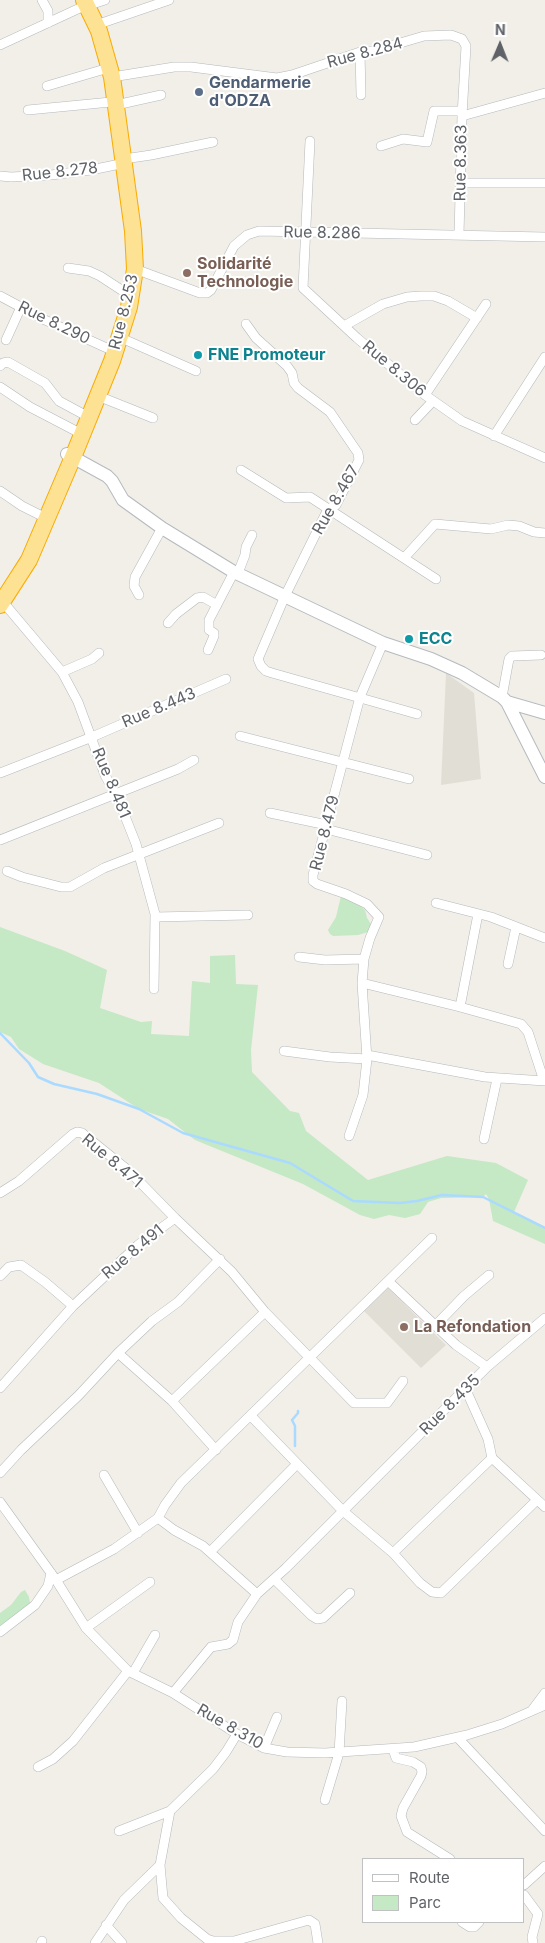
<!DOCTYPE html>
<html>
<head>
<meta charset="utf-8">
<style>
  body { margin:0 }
  #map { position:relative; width:545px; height:1943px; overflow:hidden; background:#f1efe8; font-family:Inter,sans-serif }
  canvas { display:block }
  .legend { position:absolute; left:362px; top:1858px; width:162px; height:65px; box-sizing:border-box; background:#fff; border:1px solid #bfc1c3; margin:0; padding:6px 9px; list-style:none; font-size:15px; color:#5f6368 }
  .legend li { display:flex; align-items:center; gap:10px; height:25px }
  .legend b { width:25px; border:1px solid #bfc1c3 }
  .north { position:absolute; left:475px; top:20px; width:50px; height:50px; -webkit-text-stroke:4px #fff; paint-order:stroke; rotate:1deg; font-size:14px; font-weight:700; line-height:20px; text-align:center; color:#5f6368 }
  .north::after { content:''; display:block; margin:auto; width:18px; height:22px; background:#5f6368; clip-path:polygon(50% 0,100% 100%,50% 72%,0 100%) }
</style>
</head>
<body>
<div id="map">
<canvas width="545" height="1943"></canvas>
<ul class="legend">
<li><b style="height:6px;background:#fff"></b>Route</li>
<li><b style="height:14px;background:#c5e8c5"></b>Parc</li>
</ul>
<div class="north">N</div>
</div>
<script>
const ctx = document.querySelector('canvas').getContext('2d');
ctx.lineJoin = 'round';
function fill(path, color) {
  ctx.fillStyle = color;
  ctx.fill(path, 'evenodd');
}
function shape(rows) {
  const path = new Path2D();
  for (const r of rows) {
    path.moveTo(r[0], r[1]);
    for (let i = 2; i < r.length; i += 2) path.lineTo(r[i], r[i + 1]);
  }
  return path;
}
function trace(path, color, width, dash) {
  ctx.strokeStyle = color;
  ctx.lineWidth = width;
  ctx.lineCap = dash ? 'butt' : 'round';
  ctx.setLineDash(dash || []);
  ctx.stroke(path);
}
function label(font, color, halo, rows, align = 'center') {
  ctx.font = font + ' Inter,sans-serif';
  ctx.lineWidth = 4;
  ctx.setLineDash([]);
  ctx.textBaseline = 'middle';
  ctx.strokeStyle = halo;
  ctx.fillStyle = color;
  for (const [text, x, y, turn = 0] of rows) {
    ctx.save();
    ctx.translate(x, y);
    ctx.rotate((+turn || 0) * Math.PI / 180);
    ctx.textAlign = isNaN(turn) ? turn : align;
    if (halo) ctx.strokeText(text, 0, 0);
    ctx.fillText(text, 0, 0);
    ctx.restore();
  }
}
const education = shape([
  [446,673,474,693,481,779,441,785],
  [387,1287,446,1345,421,1368,363,1310]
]);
const green = shape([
  [341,896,360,905,365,910,367,918,371,924,368,932,358,935,333,936,330,934,328,930,336,917],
  [0,927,65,951,107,970,100,1008,141,1022,152,1021,151,1034,189,1036,192,981,210,983,210,956,235,955,236,984,258,985,251,1050,252,1072,290,1111,299,1113,306,1131,368,1180,447,1156,496,1163,528,1180,514,1212,545,1228,545,1244,493,1221,489,1199,486,1194,483,1197,441,1198,428,1202,420,1214,405,1218,389,1215,374,1219,360,1215,303,1184,195,1140,168,1119,139,1109,99,1083,43,1064,19,1049,11,1037,0,1032],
  [25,1590,29,1597,30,1603,0,1627,0,1613,11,1605,21,1592]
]);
const stream = shape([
  [0,1033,29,1063,38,1077,54,1084,97,1094,139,1109,183,1133,290,1163,353,1201,400,1203,417,1201,442,1195,483,1197,545,1228],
  [295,1446,295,1426,292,1420,298,1413,298,1411]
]);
const street = shape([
  [42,0,48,11,48,23],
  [86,6,105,0],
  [96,25,169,0],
  [0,45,82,7],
  [360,52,361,95],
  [112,77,174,67,191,67,277,78,292,75,363,51,373,51,424,36,451,35,462,39,466,46,462,116],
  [47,86,105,69],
  [116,105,161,95],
  [28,110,111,102],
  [310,141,303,288,357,338,425,395,462,421,545,458],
  [381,146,403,139,427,142,434,111,462,111],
  [124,159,151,155,213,142],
  [0,176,11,177,51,175,91,170,120,164],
  [460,183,545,183],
  [459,235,462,116,545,93],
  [68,268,89,271,100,276,126,293],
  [135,269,200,293,207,293,211,290,234,246,247,235,259,231,545,237],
  [0,296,45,320,109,349],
  [246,324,256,338,287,366,292,373,294,383,298,388,330,412,358,453,359,460,336,505,328,509,285,596,258,659,261,666,266,671,272,673,417,714],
  [344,326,383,304,407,297,421,296,434,296,448,301,477,318],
  [119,337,196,371],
  [6,340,21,307],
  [0,366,3,363,8,362,45,383,59,401,83,414],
  [0,387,30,407,76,431],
  [425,395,486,304],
  [98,396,153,418],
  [415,420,433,401],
  [494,436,545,357],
  [241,470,286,498,310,497,436,579],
  [0,491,22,506,42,516],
  [405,557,435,524,491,529,508,525,519,526,534,532,545,533],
  [238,573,245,555,246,547,252,535],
  [139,595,134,586,135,577,162,528],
  [3,602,62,672,78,702,105,775,119,801,136,844,155,914,154,989],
  [168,623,176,614,197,598,203,597,217,605],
  [208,650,214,636,214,633,209,630,209,620,234,572],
  [62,672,92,659,99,653],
  [502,697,509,659,512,656,541,655],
  [240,736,409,779],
  [0,773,92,737,226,679],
  [270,813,327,825],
  [326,829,427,855],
  [0,840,178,769,194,760],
  [7,871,22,877,61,887,70,887,104,868,219,823],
  [436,903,491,917,545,938],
  [155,917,248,915],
  [299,957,325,960,364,959],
  [508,964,516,927],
  [362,983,460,1007,521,1024,528,1032,544,1081],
  [460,1007,478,914],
  [284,1051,330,1057,367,1059],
  [367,1055,485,1077,545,1081],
  [349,1136,363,1095,367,1059,362,983,364,959,370,938,379,917,367,904,346,894,317,884,313,881,313,875,360,697,383,643],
  [484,1139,497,1079],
  [0,1193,19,1181,73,1134,77,1132,82,1133,129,1171,175,1218],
  [0,1276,9,1267,21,1265,45,1282,73,1306],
  [388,1281,432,1238],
  [435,1326,464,1296,489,1275],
  [118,1353,172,1401,216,1450],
  [487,1367,545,1318],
  [0,1388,73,1306,138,1245,175,1218,232,1272,265,1312,354,1403,387,1403,403,1381],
  [172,1401,265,1312],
  [251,1416,343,1511,393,1553,492,1458,488,1439,466,1390],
  [492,1458,545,1507],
  [0,1473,21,1450,79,1395,118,1353,152,1321,178,1302,220,1259],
  [104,1475,138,1533],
  [0,1502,56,1580,86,1628,128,1671,173,1693,237,1734,264,1748,287,1752,325,1753,414,1747,467,1735,502,1724,545,1705],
  [210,1552,297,1464],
  [393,1553,420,1583,432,1592,441,1593,537,1500],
  [274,1579,312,1616,317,1619,323,1618,350,1593],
  [56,1580,114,1549,158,1518,174,1530,203,1546,257,1594,286,1568,487,1367,456,1345,388,1281,181,1483,165,1505,158,1518],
  [86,1628,150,1582],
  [0,1632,35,1605,48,1586,51,1573],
  [133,1673,155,1635],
  [173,1693,211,1647,228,1644,233,1640,238,1622,257,1594],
  [533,1709,545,1693],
  [237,1734,226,1752,213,1769,170,1811,160,1865,163,1898,181,1918,207,1939,213,1941,234,1941,309,1920,315,1924,318,1943],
  [458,1738,545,1831],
  [264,1748,277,1717],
  [393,1749,396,1758,413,1762,421,1767,422,1772,421,1776,403,1808,401,1816,407,1832,450,1859],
  [38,1767,53,1759,73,1741,128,1671],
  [325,1800,339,1753,342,1701],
  [119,1831,170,1811],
  [524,1885,545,1866],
  [524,1895,538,1914,532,1937,533,1943],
  [462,1922,470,1927,474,1927,479,1922],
  [106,1925,122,1943],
  [41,1943,42,1941],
  [95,1943,124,1900,160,1865]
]);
const secondary = shape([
  [67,454,107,476,112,481,123,500,162,528,234,572,383,643,431,659,462,673,502,697,507,702,545,777],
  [507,702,545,713]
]);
const highway = shape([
  [0,605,29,560,73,457,112,361,129,307,135,269,133,231,112,77,99,31,84,0]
]);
const markers = [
  [199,92,5,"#5c6f8a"],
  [187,273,5,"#8d6e63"],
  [198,355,5,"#0f9aa8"],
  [409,639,5,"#0f9aa8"],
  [404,1327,5,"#8d6e63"]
];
const streetNames = [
  ["Rue 8.284",365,53,-15],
  ["Rue 8.363",461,163,-89],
  ["Rue 8.278",60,172,-6],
  ["Rue 8.286",322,233,1],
  ["Rue 8.253",124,312,-76],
  ["Rue 8.290",54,323,26],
  ["Rue 8.306",394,369,40],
  ["Rue 8.467",336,500,-60],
  ["Rue 8.443",159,708,-23],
  ["Rue 8.481",111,783,67],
  ["Rue 8.479",325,833,-76],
  ["Rue 8.471",112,1161,40],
  ["Rue 8.491",133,1252,-40],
  ["Rue 8.435",450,1405,-45],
  ["Rue 8.310",230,1727,30]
];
const serviceNames = [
  ["Gendarmerie",209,83],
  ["d'ODZA",209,101]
];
const educationNames = [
  ["Solidarité",197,264],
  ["Technologie",197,282],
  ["La Refondation",414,1327]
];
const cultureNames = [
  ["FNE Promoteur",208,355],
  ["ECC",419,639]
];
fill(education, '#e1ded6');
fill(green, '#c5e8c5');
trace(stream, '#aadaff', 2.5);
trace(street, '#b5b8bc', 10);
trace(secondary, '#b6babf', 14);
trace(highway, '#f9ab00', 18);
trace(street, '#fff', 9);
trace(secondary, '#fff', 12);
trace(highway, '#fde293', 16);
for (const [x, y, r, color] of markers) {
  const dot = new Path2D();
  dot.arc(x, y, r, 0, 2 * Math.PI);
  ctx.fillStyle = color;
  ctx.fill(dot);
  trace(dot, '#fff', 2);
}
label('16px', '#5f6368', '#fff', streetNames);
label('bold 16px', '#4e5e75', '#fff', serviceNames, 'left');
label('bold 16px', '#785e54', '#fff', educationNames, 'left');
label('bold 16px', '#0d838f', '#fff', cultureNames, 'left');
</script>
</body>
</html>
